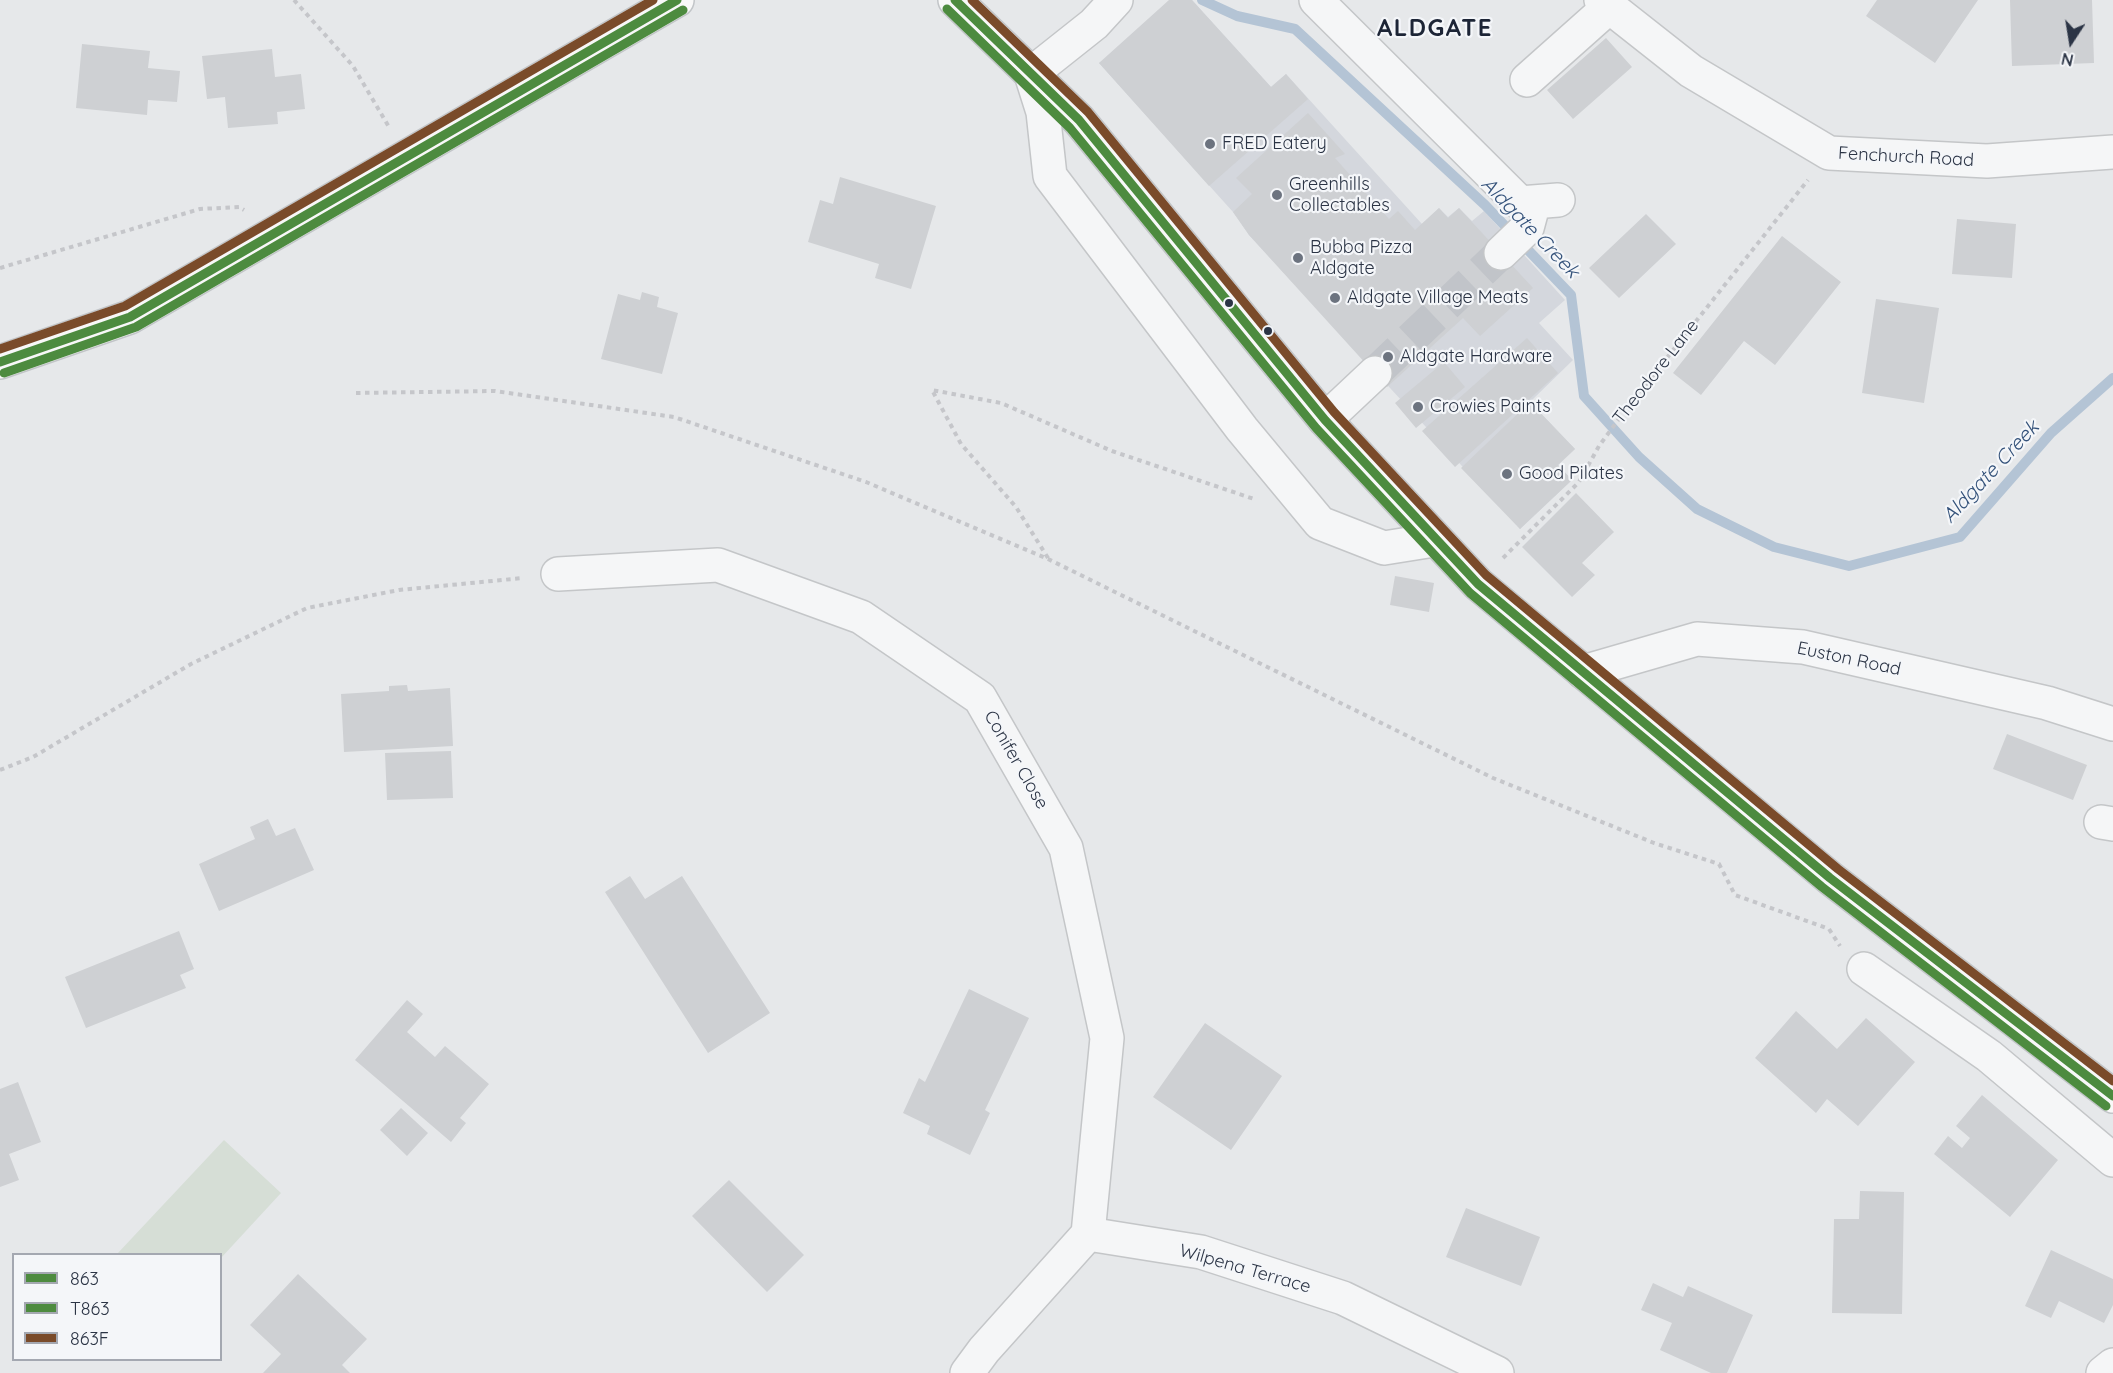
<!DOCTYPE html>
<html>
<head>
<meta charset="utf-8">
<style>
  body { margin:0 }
  #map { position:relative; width:2113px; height:1373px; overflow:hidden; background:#e6e8ea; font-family:Quicksand,sans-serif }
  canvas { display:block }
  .legend { position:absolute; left:12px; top:1253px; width:210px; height:108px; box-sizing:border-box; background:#f4f6f9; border:2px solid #a4a8b1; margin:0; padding:8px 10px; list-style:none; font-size:18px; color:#2b3445 }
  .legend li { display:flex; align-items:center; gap:12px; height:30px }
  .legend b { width:30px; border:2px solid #a4a8b1 }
  .north { position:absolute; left:2041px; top:12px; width:60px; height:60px; -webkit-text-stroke:4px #f4f6f9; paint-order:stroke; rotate:192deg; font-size:16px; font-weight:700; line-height:24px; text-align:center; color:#2b3445 }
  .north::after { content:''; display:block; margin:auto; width:21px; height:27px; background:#2b3445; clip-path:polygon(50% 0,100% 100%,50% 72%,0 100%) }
</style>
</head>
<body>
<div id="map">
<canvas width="2113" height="1373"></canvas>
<ul class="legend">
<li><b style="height:8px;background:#4d8b3f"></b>863</li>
<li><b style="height:8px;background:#4d8b3f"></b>T863</li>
<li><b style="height:8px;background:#7a4b2a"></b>863F</li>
</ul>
<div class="north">N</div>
</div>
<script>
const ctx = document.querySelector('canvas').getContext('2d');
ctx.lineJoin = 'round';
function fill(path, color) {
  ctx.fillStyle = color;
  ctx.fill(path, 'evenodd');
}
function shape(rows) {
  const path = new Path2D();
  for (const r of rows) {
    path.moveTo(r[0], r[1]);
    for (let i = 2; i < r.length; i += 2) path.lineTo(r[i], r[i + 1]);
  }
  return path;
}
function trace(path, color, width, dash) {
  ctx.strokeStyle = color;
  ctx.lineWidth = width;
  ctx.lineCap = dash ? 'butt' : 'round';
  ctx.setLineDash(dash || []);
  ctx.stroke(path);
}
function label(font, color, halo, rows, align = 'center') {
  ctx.font = font + ' Quicksand,sans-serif';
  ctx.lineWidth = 4.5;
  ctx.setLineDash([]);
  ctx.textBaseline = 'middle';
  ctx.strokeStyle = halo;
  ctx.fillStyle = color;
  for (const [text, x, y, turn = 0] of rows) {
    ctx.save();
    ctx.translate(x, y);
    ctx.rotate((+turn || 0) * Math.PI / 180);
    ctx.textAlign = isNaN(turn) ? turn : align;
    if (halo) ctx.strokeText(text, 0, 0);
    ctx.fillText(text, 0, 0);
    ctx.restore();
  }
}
const built = shape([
  [1192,0,1271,87,1286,74,1422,224,1439,208,1448,217,1459,208,1472,221,1484,211,1565,300,1539,323,1573,360,1530,402,1575,449,1558,465,1572,480,1520,529,1249,235,1233,212,1099,63]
]);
const green = shape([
  [224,1140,281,1193,221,1258,220,1254,117,1254]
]);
const stream = shape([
  [1202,0,1237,16,1295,29,1485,205,1571,295,1584,396,1639,457,1697,509,1774,547,1849,566,1960,537,2051,433,2113,378]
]);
const building = shape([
  [1169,0,1192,0,1271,87,1286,74,1308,99,1209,186,1099,63],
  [1877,0,1978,0,1935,63,1866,16],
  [2010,0,2092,0,2094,63,2012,66],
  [1606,38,1632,67,1573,119,1547,90],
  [82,44,150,51,148,68,180,71,177,102,148,100,147,115,76,108],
  [272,49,275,77,301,74,305,109,277,112,278,124,228,128,225,97,207,99,202,56],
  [1308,113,1345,154,1335,158,1389,219,1398,211,1415,230,1439,208,1448,218,1459,208,1533,288,1480,336,1463,318,1387,387,1249,235,1233,212,1252,194,1236,178],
  [840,177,936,206,911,289,875,278,879,264,808,242,820,200,833,204],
  [1646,214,1676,244,1619,298,1589,268],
  [1957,219,2016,224,2012,278,1952,274],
  [1782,236,1841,282,1775,365,1744,341,1701,395,1673,373],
  [642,292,659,297,657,307,678,313,662,374,601,359,618,294,640,300],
  [1876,299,1939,308,1924,403,1862,393],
  [1527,338,1558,373,1455,467,1422,431],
  [1444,362,1465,387,1416,428,1395,403],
  [1530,402,1575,449,1558,465,1572,480,1520,529,1461,468],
  [1576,493,1614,532,1582,563,1595,575,1572,597,1522,547],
  [1395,576,1434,583,1429,612,1390,605],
  [407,685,408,691,450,688,453,746,344,752,341,694,389,691,389,686],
  [2007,734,2087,765,2073,800,1993,769],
  [451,751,453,798,387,800,385,753],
  [268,819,276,836,295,828,314,870,219,911,199,864,255,839,250,827],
  [630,876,645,899,682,876,770,1013,708,1053,605,892],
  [179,931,194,969,180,975,186,988,86,1028,65,977],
  [969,989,1029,1018,985,1110,990,1113,970,1155,927,1134,930,1126,903,1113,919,1078,925,1082],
  [407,1000,423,1014,407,1032,435,1057,445,1046,489,1084,460,1118,466,1123,451,1142,355,1060],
  [1796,1011,1837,1049,1866,1018,1915,1062,1858,1126,1827,1099,1816,1113,1755,1058],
  [1205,1023,1282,1076,1231,1150,1153,1097],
  [18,1082,41,1142,9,1154,19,1180,0,1187,0,1089],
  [1982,1095,2058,1160,2010,1217,1934,1154,1948,1136,1962,1148,1970,1138,1956,1126],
  [401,1108,428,1133,407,1156,380,1130],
  [729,1180,804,1255,767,1292,692,1216],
  [1860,1191,1904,1192,1902,1314,1832,1313,1834,1219,1859,1219],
  [1466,1208,1540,1237,1521,1286,1446,1257],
  [2051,1250,2113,1279,2113,1305,2104,1323,2059,1301,2051,1318,2025,1306],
  [298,1274,367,1339,342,1365,350,1373,263,1373,281,1354,250,1325],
  [1653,1283,1683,1297,1688,1286,1753,1315,1727,1373,1711,1373,1660,1350,1672,1323,1641,1310]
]);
const minorTunnel = shape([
  [1375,373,1501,253]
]);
const path = shape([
  [294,0,353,66,389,127],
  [0,268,200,209,239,207,244,210],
  [356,393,495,391,674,417,866,482,1048,559,1493,778,1654,843,1719,864,1735,895,1829,929,1840,946],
  [1048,558,1016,507,961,444,932,390,1001,403,1112,451,1254,499],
  [1503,558,1579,482,1599,446,1624,412,1808,180],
  [0,770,33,757,191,664,307,608,399,590,523,578]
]);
const minor = shape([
  [1116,0,1094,24,1031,74,1043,112,1050,176,1242,429,1320,523,1384,548,1434,540],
  [1316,0,1520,203,1558,200],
  [1601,0,1691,71,1829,153,1987,161,2113,152],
  [1527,80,1609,7],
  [1501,253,1527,228,1534,202],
  [1325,420,1375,373],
  [558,574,718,565,861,617,980,698,1066,848,1107,1038,1088,1234],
  [1583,672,1697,639,1803,647,2047,703,2113,724],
  [2101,822,2113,824],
  [1864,969,1989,1056,2113,1160],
  [967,1373,984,1350,1088,1234,1201,1252,1343,1298,1497,1373],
  [2103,1373,2113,1365]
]);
const major = shape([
  [955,0,1079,120,1325,420,1478,584,1830,878,2113,1096],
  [0,362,130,317,677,0]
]);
const bus1 = shape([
  [955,0,1079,120,1325,420,1478,584,1830,878,2113,1096],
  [0,362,130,317,677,0]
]);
const bus2 = shape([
  [947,9,1070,128,1316,428,1470,593,1822,887,2106,1106],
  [4,373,136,327,683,10]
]);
const bus3 = shape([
  [972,0,1088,112,1334,412,1486,575,1838,869,2113,1081],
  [0,349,125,306,653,0]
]);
const markers = [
  [1210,144,6,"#6c737f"],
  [1277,195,6,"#6c737f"],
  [1298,258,6,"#6c737f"],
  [1335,298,6,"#6c737f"],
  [1229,303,5,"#2b3445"],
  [1268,331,5,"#2b3445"],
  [1388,357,6,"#6c737f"],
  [1418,407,6,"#6c737f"],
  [1507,474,6,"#6c737f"]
];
const poiNames = [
  ["FRED Eatery",1222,144],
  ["Greenhills",1289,185],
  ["Collectables",1289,206],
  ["Bubba Pizza",1310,248],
  ["Aldgate",1310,269],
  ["Aldgate Village Meats",1347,298],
  ["Aldgate Hardware",1400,357],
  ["Crowies Paints",1430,407],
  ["Good Pilates",1519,474]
];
const streetNames = [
  ["Fenchurch Road",1906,157,3],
  ["Theodore Lane",1656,372,-52],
  ["Euston Road",1849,659,12],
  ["Conifer Close",1016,760,60],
  ["Wilpena Terrace",1245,1269,16]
];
const waterNames = [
  ["Aldgate Creek",1530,228,46],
  ["Aldgate Creek",1991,472,-47]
];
const districtNames = [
  ["ALDGATE",1435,29]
];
fill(built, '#d4d7dd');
fill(green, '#d6ded6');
trace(stream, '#b4c4d5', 10);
fill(building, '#ced0d3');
trace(minorTunnel, '#c1c4c9', 33, [33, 16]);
trace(minor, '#c4c6c8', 36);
trace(major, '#c2c5c8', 36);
trace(path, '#c5c6ca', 4, [4.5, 4.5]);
trace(minor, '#f5f6f7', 33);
trace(major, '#f8f8f8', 33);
trace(bus1, '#4d8b3f', 9);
trace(bus2, '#4d8b3f', 9);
trace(bus3, '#7a4b2a', 9);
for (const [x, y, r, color] of markers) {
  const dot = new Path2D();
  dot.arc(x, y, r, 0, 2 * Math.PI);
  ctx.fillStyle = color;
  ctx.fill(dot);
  trace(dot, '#f4f6f9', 2);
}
label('18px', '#2b3445', '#f4f6f9', poiNames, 'left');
label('18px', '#2b3445', '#f4f6f9', streetNames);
label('italic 20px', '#34527a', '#f4f6f9', waterNames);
ctx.letterSpacing = '1.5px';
label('bold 24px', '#1d2536', '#f4f6f9', districtNames);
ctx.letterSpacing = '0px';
</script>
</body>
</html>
